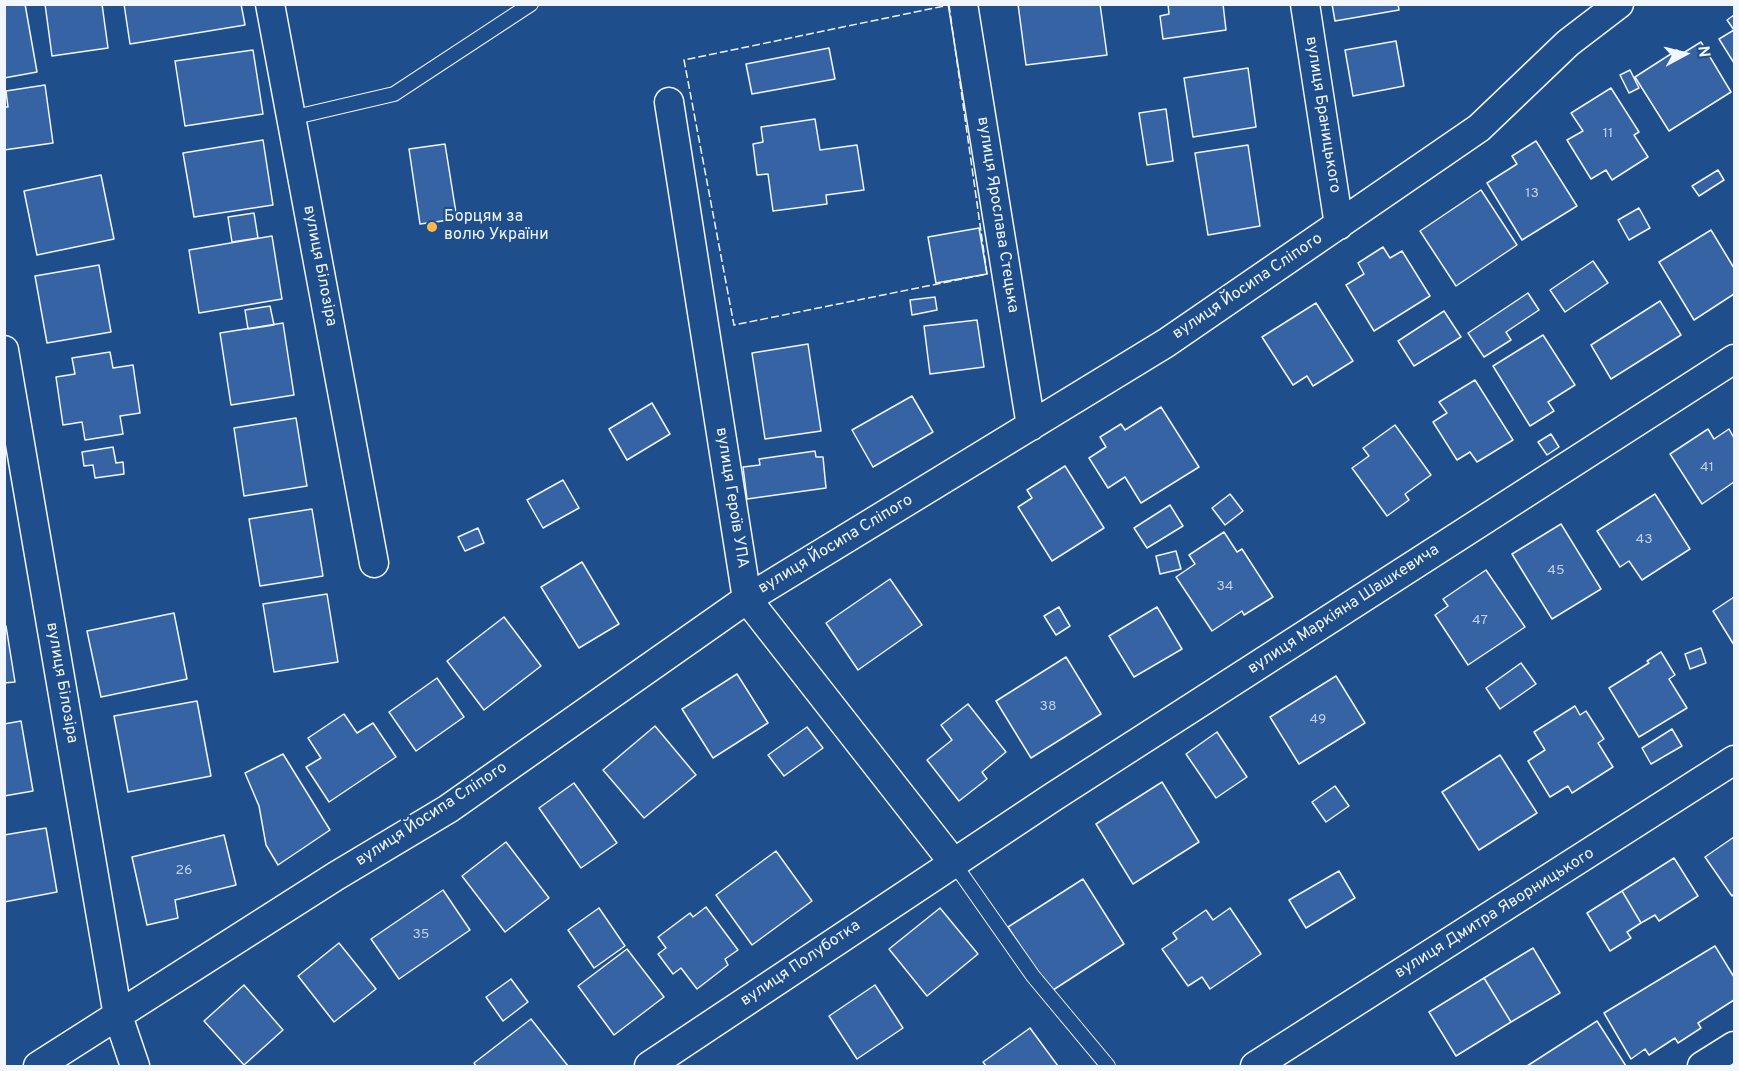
<!DOCTYPE html>
<html>
<head>
<meta charset="utf-8">
<style>
  body { margin:0 }
  #map { position:relative; width:1739px; height:1071px; overflow:hidden; background:#1f4e8c; font-family:Overpass,sans-serif }
  canvas { display:block }
  .frame { position:absolute; inset:0; border:6px solid #f2f6ff; pointer-events:none }
  .north { position:absolute; left:1655px; top:24px; width:60px; height:60px; -webkit-text-stroke:4px #1f4e8c; paint-order:stroke; rotate:83deg; font-size:16px; font-weight:700; line-height:24px; text-align:center; color:#f2f6ff }
  .north::after { content:''; display:block; margin:auto; width:21px; height:27px; background:#f2f6ff; clip-path:polygon(50% 0,100% 100%,50% 72%,0 100%) }
</style>
</head>
<body>
<div id="map">
<canvas width="1739" height="1071"></canvas>
<div class="frame"></div>
<div class="north">N</div>
</div>
<script>
const ctx = document.querySelector('canvas').getContext('2d');
ctx.lineJoin = 'round';
function fill(path, color) {
  ctx.fillStyle = color;
  ctx.fill(path, 'evenodd');
}
function shape(rows) {
  const path = new Path2D();
  for (const r of rows) {
    path.moveTo(r[0], r[1]);
    for (let i = 2; i < r.length; i += 2) path.lineTo(r[i], r[i + 1]);
  }
  return path;
}
function trace(path, color, width, dash) {
  ctx.strokeStyle = color;
  ctx.lineWidth = width;
  ctx.lineCap = dash ? 'butt' : 'round';
  ctx.setLineDash(dash || []);
  ctx.stroke(path);
}
function label(font, color, halo, rows, align = 'center') {
  ctx.font = font + ' Overpass,sans-serif';
  ctx.lineWidth = 4.5;
  ctx.setLineDash([]);
  ctx.textBaseline = 'middle';
  ctx.strokeStyle = halo;
  ctx.fillStyle = color;
  for (const [text, x, y, turn = 0] of rows) {
    ctx.save();
    ctx.translate(x, y);
    ctx.rotate((+turn || 0) * Math.PI / 180);
    ctx.textAlign = isNaN(turn) ? turn : align;
    if (halo) ctx.strokeText(text, 0, 0);
    ctx.fillText(text, 0, 0);
    ctx.restore();
  }
}
const building = shape([
  [4,4,25,4,37,72,4,78,4,4],
  [45,4,102,4,108,48,52,56,45,4],
  [124,4,241,4,245,25,130,44,124,4],
  [1018,4,1100,4,1107,55,1026,65,1018,4],
  [1168,4,1223,4,1226,30,1163,39,1160,16,1169,14,1168,4],
  [1332,4,1398,4,1399,10,1335,21,1332,4],
  [1734,15,1734,63,1719,39,1734,30,1727,20,1734,15],
  [1396,41,1404,86,1353,96,1345,50,1396,41],
  [1701,42,1731,92,1669,131,1635,77,1677,50,1680,55,1701,42],
  [829,48,835,79,752,94,746,64,829,48],
  [253,50,263,114,185,126,175,61,253,50],
  [1248,68,1256,127,1193,137,1184,78,1248,68],
  [1630,70,1639,88,1629,93,1620,75,1630,70],
  [45,85,53,143,4,150,4,107,8,107,6,91,45,85],
  [1611,88,1639,132,1634,135,1648,157,1612,180,1606,170,1591,179,1567,140,1583,131,1571,113,1611,88],
  [1166,109,1173,161,1147,165,1139,113,1166,109],
  [815,119,820,150,857,145,864,190,826,195,827,204,773,211,768,174,757,175,753,144,763,142,761,127,815,119],
  [263,140,273,205,194,217,183,153,263,140],
  [1536,141,1577,206,1522,240,1487,183,1517,164,1512,156,1536,141],
  [445,144,457,219,420,224,409,149,445,144],
  [1248,145,1260,226,1208,235,1195,153,1248,145],
  [1718,170,1724,180,1699,196,1692,186,1718,170],
  [101,175,114,239,37,255,24,191,101,175],
  [1481,190,1517,245,1456,286,1420,231,1481,190],
  [1639,208,1650,228,1629,240,1618,220,1639,208],
  [254,213,258,238,232,242,228,217,254,213],
  [979,228,987,274,936,283,928,237,979,228],
  [1711,230,1734,268,1734,294,1694,320,1659,262,1711,230],
  [272,236,282,299,199,313,189,250,272,236],
  [1383,247,1390,258,1402,251,1430,296,1374,331,1346,285,1364,274,1358,263,1383,247],
  [1593,261,1608,283,1565,312,1550,290,1593,261],
  [99,265,111,332,47,343,35,276,99,265],
  [1528,293,1539,310,1506,332,1511,340,1484,357,1468,333,1528,293],
  [935,297,937,310,912,315,910,300,935,297],
  [1660,301,1681,335,1611,379,1591,345,1660,301],
  [1316,303,1353,361,1313,386,1307,376,1293,385,1262,337,1316,303],
  [270,306,274,325,248,329,245,310,270,306],
  [1444,311,1461,337,1414,366,1398,341,1444,311],
  [977,320,984,367,930,374,924,326,977,320],
  [283,323,294,395,231,405,220,333,283,323],
  [1543,335,1575,385,1548,402,1554,411,1530,426,1493,366,1543,335],
  [808,344,821,431,765,439,752,353,808,344],
  [110,352,113,368,133,365,140,413,120,416,123,434,85,440,82,422,63,425,56,377,75,374,72,358,110,352],
  [1475,380,1513,440,1477,462,1470,452,1457,460,1433,422,1447,413,1439,402,1475,380],
  [912,396,933,432,873,467,852,430,912,396],
  [652,403,670,434,627,460,609,429,652,403],
  [1161,407,1199,467,1141,503,1125,477,1108,488,1089,458,1106,447,1100,437,1121,424,1125,430,1161,407],
  [296,418,307,486,244,496,234,428,296,418],
  [1395,425,1431,475,1405,494,1409,500,1387,516,1352,468,1369,456,1363,448,1395,425],
  [1708,429,1714,439,1729,429,1734,438,1734,482,1702,504,1670,454,1708,429],
  [1551,434,1559,447,1547,455,1538,442,1551,434],
  [113,447,116,463,123,462,124,474,95,478,93,465,84,466,82,452,113,447],
  [815,451,816,457,823,457,826,488,747,499,743,467,760,465,759,459,815,451],
  [1065,466,1104,528,1052,561,1018,507,1032,498,1027,490,1065,466],
  [563,480,579,508,543,528,527,500,563,480],
  [1230,494,1243,511,1225,525,1212,508,1230,494],
  [1655,494,1690,549,1642,580,1629,561,1620,567,1597,531,1655,494],
  [1170,505,1183,526,1147,548,1134,528,1170,505],
  [312,509,323,576,260,586,249,519,312,509],
  [1561,524,1601,589,1552,619,1512,554,1561,524],
  [478,528,484,543,465,551,458,537,478,528],
  [1224,532,1237,552,1242,549,1273,597,1244,615,1242,611,1212,631,1176,577,1195,564,1189,555,1224,532],
  [1176,551,1181,569,1160,574,1156,556,1176,551],
  [582,562,619,624,579,648,541,587,582,562],
  [1486,570,1525,627,1468,665,1435,615,1448,606,1443,599,1486,570],
  [890,579,922,625,858,670,826,623,890,579],
  [327,594,338,662,274,672,263,604,327,594],
  [1734,597,1734,645,1713,611,1734,597],
  [1059,607,1070,626,1056,635,1044,616,1059,607],
  [1157,607,1182,649,1134,677,1109,636,1157,607],
  [174,613,187,679,101,697,87,631,174,613],
  [504,617,541,666,484,710,447,661,504,617],
  [4,626,6,626,15,682,4,683,4,626],
  [1701,648,1706,663,1690,669,1685,654,1701,648],
  [1661,652,1675,675,1669,679,1687,708,1639,737,1609,688,1649,663,1647,661,1661,652],
  [1066,657,1101,714,1031,758,996,701,1066,657],
  [1521,663,1536,684,1500,709,1486,688,1521,663],
  [737,674,768,723,713,758,682,709,737,674],
  [1336,676,1365,723,1299,764,1270,717,1336,676],
  [437,678,464,717,416,751,389,712,437,678],
  [197,701,211,776,128,792,114,716,197,701],
  [968,704,1006,752,982,772,987,779,959,801,927,760,952,740,941,725,968,704],
  [1575,706,1580,715,1586,711,1604,739,1598,743,1613,767,1572,793,1568,786,1550,797,1528,761,1545,750,1534,732,1575,706],
  [344,714,357,733,373,723,396,757,329,802,306,767,321,758,308,738,344,714],
  [21,721,33,791,4,796,4,724,21,721],
  [655,726,696,775,644,818,603,770,655,726],
  [807,727,823,748,784,776,768,755,807,727],
  [1672,729,1682,746,1651,764,1642,748,1672,729],
  [1217,732,1247,777,1216,798,1186,754,1217,732],
  [283,754,330,830,278,865,266,845,259,806,245,773,283,754],
  [1500,755,1537,813,1479,850,1442,792,1500,755],
  [1162,782,1199,842,1133,884,1096,824,1162,782],
  [574,783,617,843,581,868,539,808,574,783],
  [1335,786,1349,806,1326,822,1312,802,1335,786],
  [46,828,57,892,4,902,4,835,46,828],
  [224,835,236,885,175,900,178,918,147,925,132,857,224,835],
  [1734,837,1734,894,1732,896,1705,857,1734,837],
  [506,842,549,898,505,932,462,876,506,842],
  [776,851,812,901,752,945,716,895,776,851],
  [1674,858,1698,896,1659,921,1655,915,1641,923,1622,891,1674,858],
  [1339,871,1355,898,1306,928,1289,900,1339,871],
  [1083,879,1124,944,1050,992,1008,927,1083,879],
  [443,890,470,930,399,979,371,939,443,890],
  [1622,891,1641,923,1627,932,1631,938,1610,951,1587,913,1622,891],
  [706,907,738,950,725,959,728,965,697,989,681,968,673,974,658,954,666,948,658,937,690,913,693,917,706,907],
  [599,908,625,946,594,968,568,930,599,908],
  [940,908,978,954,927,996,889,949,940,908],
  [1230,908,1261,954,1210,989,1202,977,1188,986,1162,949,1177,939,1173,933,1206,910,1213,920,1230,908],
  [339,943,376,989,334,1022,298,976,339,943],
  [1715,946,1734,977,1734,1000,1698,1023,1701,1028,1678,1043,1675,1038,1649,1055,1645,1049,1631,1059,1604,1013,1715,946],
  [1533,948,1560,993,1511,1022,1484,978,1533,948],
  [627,949,664,997,614,1035,578,986,627,949],
  [1484,978,1511,1022,1456,1056,1429,1012,1484,978],
  [511,979,528,1002,503,1021,486,997,511,979],
  [244,985,283,1030,244,1065,204,1021,244,985],
  [875,985,903,1028,857,1059,829,1016,875,985],
  [531,1019,568,1066,476,1066,474,1063,531,1019],
  [1597,1021,1626,1066,1527,1066,1597,1021],
  [1030,1028,1058,1066,986,1066,983,1062,1030,1028]
]);
const service = shape([
  [291,118,394,94,531,4],
  [953,862,1033,976,1108,1066]
]);
const minor = shape([
  [270,4,374,563],
  [963,4,1031,426],
  [1305,4,1339,225],
  [669,102,747,599,953,862],
  [4,350,118,1016,135,1066],
  [38,1066,336,876,448,809,747,599,1166,343,1479,128,1568,43,1619,4],
  [649,1066,1053,797,1734,359],
  [1255,1066,1734,760],
  [1702,1066,1734,1046]
]);
const fence = shape([
  [949,5,987,274,734,325,684,60,949,5]
]);
const markers = [
  [432,227,6,"#ffb74d"]
];
const numberNames = [
  ["11",1608,134],
  ["13",1532,194],
  ["41",1707,468],
  ["43",1644,540],
  ["45",1556,571],
  ["34",1225,587],
  ["47",1480,621],
  ["38",1048,707],
  ["49",1318,720],
  ["26",184,871],
  ["35",421,935]
];
const streetNames = [
  ["вулиця Браницького",1322,115,81],
  ["вулиця Ярослава Стецька",997,215,81],
  ["вулиця Білозіра",319,266,79],
  ["вулиця Йосипа Сліпого",1248,287,-34],
  ["вулиця Героїв УПА",731,498,81],
  ["вулиця Йосипа Сліпого",836,545,-31],
  ["вулиця Маркіяна Шашкевича",1344,610,-33],
  ["вулиця Білозіра",61,683,80],
  ["вулиця Йосипа Сліпого",432,815,-33],
  ["вулиця Дмитра Яворницького",1495,914,-32],
  ["вулиця Полуботка",801,964,-34]
];
const poiNames = [
  ["Борцям за",444,218],
  ["волю України",444,236]
];
fill(building, '#3563a3');
trace(building, '#f2f6ff', 1.5);
trace(service, '#f2f6ff', 16);
trace(minor, '#f2f6ff', 31);
trace(service, '#1f4e8c', 14);
trace(minor, '#1f4e8c', 28);
trace(fence, '#f2f6ff', 1.5, [8, 3]);
for (const [x, y, r, color] of markers) {
  const dot = new Path2D();
  dot.arc(x, y, r, 0, 2 * Math.PI);
  ctx.fillStyle = color;
  ctx.fill(dot);
  trace(dot, '#1f4e8c', 2);
}
label('14px', '#c3d1e8', null, numberNames);
label('16px', '#f2f6ff', '#1f4e8c', streetNames);
label('16px', '#f2f6ff', '#1f4e8c', poiNames, 'left');
</script>
</body>
</html>
